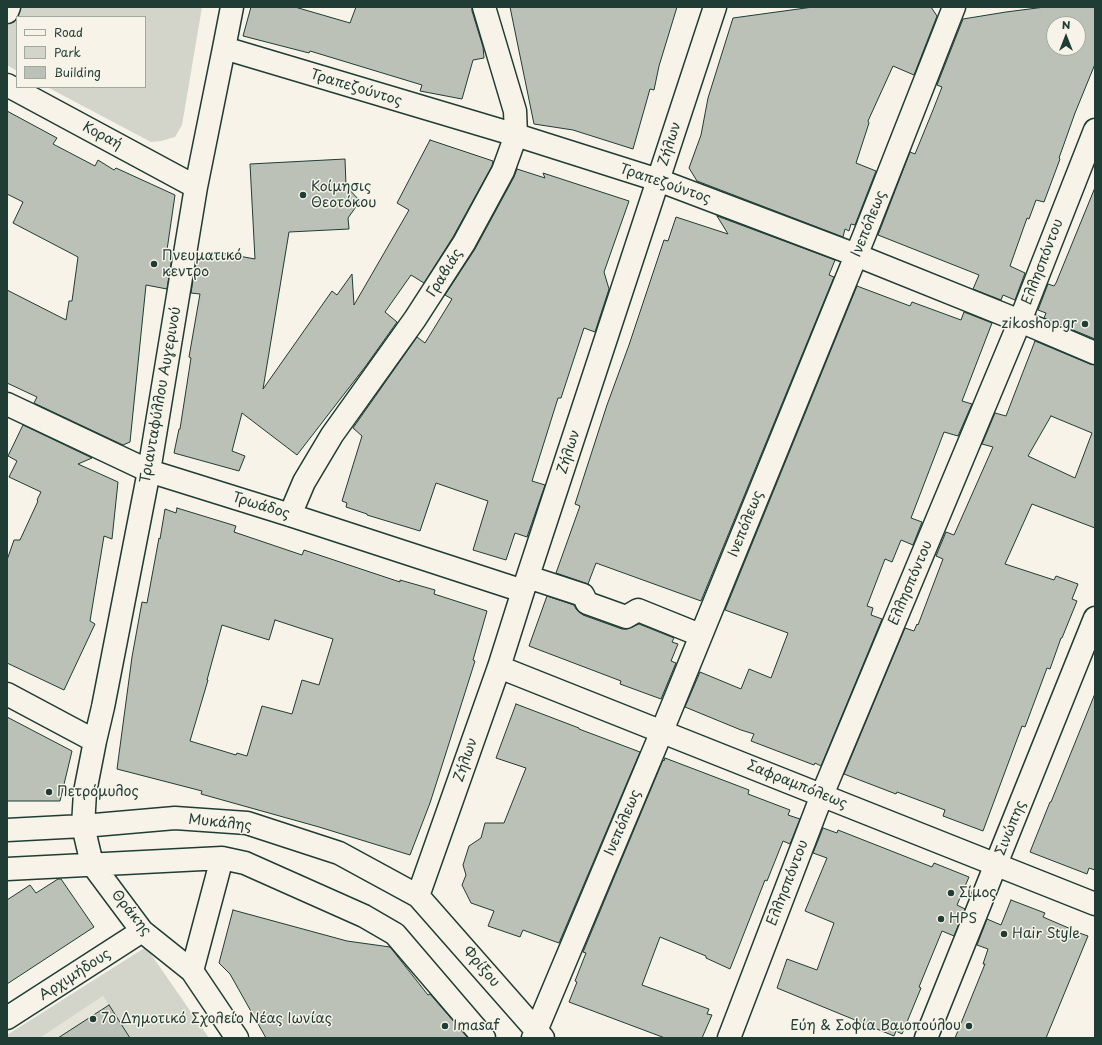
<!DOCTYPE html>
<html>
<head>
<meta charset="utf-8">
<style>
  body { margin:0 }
  #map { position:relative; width:1102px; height:1045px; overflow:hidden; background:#f7f3e8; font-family:"Playpen Sans",sans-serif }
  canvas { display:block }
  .frame { position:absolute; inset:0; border:8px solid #1f3d34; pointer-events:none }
  .legend { position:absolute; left:16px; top:16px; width:130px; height:72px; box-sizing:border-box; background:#f7f3e8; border:1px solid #a1aaa0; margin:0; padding:5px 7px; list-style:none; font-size:12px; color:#1f3d34 }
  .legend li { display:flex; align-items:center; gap:8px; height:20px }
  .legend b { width:20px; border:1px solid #a1aaa0 }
  .north { position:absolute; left:1046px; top:16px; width:40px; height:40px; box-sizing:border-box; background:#f7f3e8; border:1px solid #a1aaa0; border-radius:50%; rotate:0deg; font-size:11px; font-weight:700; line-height:16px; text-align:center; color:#1f3d34 }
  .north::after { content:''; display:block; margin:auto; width:14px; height:18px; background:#1f3d34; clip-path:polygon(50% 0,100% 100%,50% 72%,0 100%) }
</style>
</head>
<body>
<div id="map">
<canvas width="1102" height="1045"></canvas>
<div class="frame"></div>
<ul class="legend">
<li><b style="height:5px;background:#f7f3e8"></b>Road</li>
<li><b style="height:11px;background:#d3d5ca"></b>Park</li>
<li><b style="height:11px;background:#bbc1b6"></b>Building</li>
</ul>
<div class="north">N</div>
</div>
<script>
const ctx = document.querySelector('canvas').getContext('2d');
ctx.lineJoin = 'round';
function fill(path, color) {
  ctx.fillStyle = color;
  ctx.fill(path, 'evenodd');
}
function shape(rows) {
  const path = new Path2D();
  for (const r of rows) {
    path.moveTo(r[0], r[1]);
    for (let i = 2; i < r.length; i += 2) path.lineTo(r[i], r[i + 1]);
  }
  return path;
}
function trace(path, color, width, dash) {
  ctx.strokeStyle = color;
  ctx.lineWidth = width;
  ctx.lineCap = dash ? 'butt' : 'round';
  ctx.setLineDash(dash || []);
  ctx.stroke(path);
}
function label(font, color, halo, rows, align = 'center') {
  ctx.font = font + ' "Playpen Sans",sans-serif';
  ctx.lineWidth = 3;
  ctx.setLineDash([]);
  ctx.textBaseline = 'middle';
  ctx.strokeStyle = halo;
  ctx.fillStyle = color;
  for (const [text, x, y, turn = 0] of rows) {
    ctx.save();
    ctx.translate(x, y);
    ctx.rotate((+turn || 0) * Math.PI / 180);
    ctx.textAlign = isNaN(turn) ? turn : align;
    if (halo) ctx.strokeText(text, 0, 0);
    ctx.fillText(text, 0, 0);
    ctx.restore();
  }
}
const built = shape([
  [103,996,130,1038,40,1038]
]);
const green = shape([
  [17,7,202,7,182,125,175,137,161,141,151,142,47,87,145,87,145,17,17,17,17,71,7,65,7,28],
  [146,947,209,1038,130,1038,103,996,40,1038,7,1038,7,1035]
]);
const building = shape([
  [251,7,295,7,350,23,356,7,472,7,472,11,483,47,484,58,473,60,462,99,420,91,422,85,310,51,309,53,243,36,251,7],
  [510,7,677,7,659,66,654,90,650,89,633,149,573,130,534,124,510,7],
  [813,7,931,7,937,16,914,75,893,66,868,121,869,123,856,163,876,171,855,225,851,224,849,231,845,229,843,237,697,181,689,168,701,135,708,98,733,18,813,7],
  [1045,7,1095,7,1095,64,1075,113,1059,158,1060,159,1044,202,1036,200,1029,219,1027,218,1010,266,1025,273,1015,300,1003,295,1001,300,973,289,979,275,878,235,910,152,915,154,933,110,942,87,937,85,963,19,1006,12,1045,7],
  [1054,24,1078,24,1078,48,1054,48,1054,24],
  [7,111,57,138,53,144,95,166,98,160,114,170,116,168,175,195,167,250,173,251,167,289,146,285,130,442,123,445,34,403,37,397,7,383,7,290,66,320,69,301,72,301,78,257,13,223,23,202,7,194,7,111],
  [430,140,493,161,492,166,453,237,424,283,411,275,385,312,397,322,365,367,297,455,242,413,232,451,245,456,239,471,174,453,179,429,180,429,191,358,189,357,200,294,191,293,197,255,215,258,217,252,255,259,250,164,345,159,346,186,360,201,348,218,349,229,289,232,263,389,332,291,337,295,352,274,354,305,409,210,397,203,430,140],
  [517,169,545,178,543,173,629,201,604,272,609,289,595,332,584,328,561,398,558,398,532,481,545,485,527,537,515,533,506,560,473,550,488,501,436,483,420,531,367,515,367,514,346,507,347,503,342,501,362,436,353,428,417,337,425,343,452,299,445,295,475,249,514,177,517,169],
  [1094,190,1095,190,1095,339,1044,318,1046,313,1038,310,1048,284,1054,286,1056,283,1094,190],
  [717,216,835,260,829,275,834,277,701,601,596,563,588,584,556,573,580,506,575,504,607,405,629,345,664,240,668,241,676,217,728,234,717,216],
  [857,286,910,306,912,302,961,320,964,312,992,323,962,401,972,404,958,436,944,432,911,518,922,522,913,545,901,540,892,562,885,559,867,606,873,608,871,615,882,619,821,766,815,763,814,765,751,741,754,734,741,730,685,707,700,672,741,689,749,669,771,678,788,633,725,610,857,286],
  [1035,341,1090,364,1095,365,1095,528,1032,504,1005,564,1054,580,1056,576,1078,584,1072,599,1077,601,1062,638,1061,638,1050,669,1047,668,1025,727,1022,726,983,831,943,816,945,810,897,792,896,794,844,774,905,628,914,631,917,624,918,625,943,559,936,556,946,532,954,535,993,447,982,444,995,413,1006,416,1035,341],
  [1051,416,1092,433,1075,478,1028,456,1051,416],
  [23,425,92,458,78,464,118,482,112,539,104,536,90,621,95,624,64,690,7,663,7,560,14,540,20,540,38,501,37,500,41,492,9,477,17,461,8,456,23,425],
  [177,508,236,526,234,532,302,555,304,550,400,582,400,580,435,590,434,594,487,611,473,660,475,661,445,756,430,803,410,855,319,827,201,794,202,791,117,769,132,657,142,602,147,603,159,538,160,539,165,509,176,513,177,508],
  [275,620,333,639,319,685,302,680,292,714,262,706,247,756,237,753,236,755,190,741,208,680,207,680,222,625,269,640,275,620],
  [547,596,574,605,576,609,583,615,622,629,627,629,639,624,674,638,672,642,678,644,671,661,676,663,661,699,620,684,621,681,529,646,547,596],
  [1094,696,1095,696,1095,870,1089,868,1087,874,1030,852,1050,802,1051,802,1094,696],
  [516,704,579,728,579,729,640,752,559,943,523,930,520,937,488,926,494,911,471,903,462,885,466,875,463,865,469,846,481,838,485,823,504,823,526,768,496,758,516,704],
  [7,717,72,751,60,801,7,801,7,717],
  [665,758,749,790,748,794,790,810,788,815,800,819,790,844,783,841,767,881,765,880,730,969,706,958,706,956,660,937,642,985,709,1009,707,1014,712,1015,702,1038,665,1038,569,1002,577,982,575,981,586,953,583,952,663,760,664,761,665,758],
  [823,828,837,833,838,830,932,867,934,863,969,877,957,905,965,909,954,936,942,931,919,987,921,988,902,1034,896,1031,894,1036,777,988,787,959,817,970,834,923,805,911,827,858,813,853,823,828],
  [58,879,61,879,94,927,7,984,7,900,30,885,36,893,58,879],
  [1011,900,1045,913,1043,917,1071,929,1071,930,1088,936,1046,1038,955,1038,985,964,983,964,988,949,977,945,987,919,1001,925,1011,900],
  [233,910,347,941,390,947,428,995,430,994,468,1038,266,1038,230,974,219,963,233,910],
  [109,1005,130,1038,58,1038,109,1005]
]);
const street = shape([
  [232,7,224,48,196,187,149,471,103,707,95,741,85,792,83,826,92,864,142,931,192,971,237,1038],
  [7,12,9,7],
  [224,48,516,135,658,180,856,255,1020,321,1095,353],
  [7,85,196,187],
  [7,404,149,471,290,515,523,591],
  [290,515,304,482,332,435,415,319,464,243,503,171,516,135,515,111,484,7],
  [528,577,583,595,587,603,626,617,638,610,700,635],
  [499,667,1095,904],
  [7,694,95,741],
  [7,830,83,826,175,818,247,823,339,853,418,896,543,1038],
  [7,869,222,858,245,863,364,916,395,934,484,1038],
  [418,896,499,667,523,591,715,7],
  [192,971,222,858],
  [7,1018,142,931],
  [533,1038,662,731,864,236,954,7],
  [729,1038,822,795,1020,321,1095,130]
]);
const secondary = shape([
  [926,1038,1095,618]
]);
const markers = [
  [303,195,4,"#1f3d34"],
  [154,264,4,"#1f3d34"],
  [1085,324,4,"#1f3d34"],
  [49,792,4,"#1f3d34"],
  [951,893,4,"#1f3d34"],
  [941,919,4,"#1f3d34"],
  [1004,934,4,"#1f3d34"],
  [93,1019,4,"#1f3d34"],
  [445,1026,4,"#1f3d34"],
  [969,1026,4,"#1f3d34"]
];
const streetNames = [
  ["Τραπεζούντος",356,88,17],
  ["Κοραή",102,136,28],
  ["Ζήλων",670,144,-72],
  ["Τραπεζούντος",665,184,19],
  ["Ινεπόλεως",869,224,-68],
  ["Ελλησπόντου",1043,262,-69],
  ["Γραβιάς",445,273,-58],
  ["Τριανταφύλλου Αυγερινού",161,395,-80],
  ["Ζήλων",569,452,-72],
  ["Τρωάδος",261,506,17],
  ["Ινεπόλεως",746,524,-68],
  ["Ελλησπόντου",911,583,-67],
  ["Ζήλων",466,760,-71],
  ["Σαφραμπόλεως",797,785,22],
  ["Μυκάλης",220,823,6],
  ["Ινεπόλεως",623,823,-67],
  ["Σινώπης",1011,828,-68],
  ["Ελλησπόντου",788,883,-69],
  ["Θράκης",131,913,51],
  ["Φρίξου",481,967,49],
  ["Αρχιμήδους",75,975,-33]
];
const poiNames = [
  ["Κοίμησις",311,187],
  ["Θεοτόκου",311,203],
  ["Πνευματικό",162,256],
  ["κεντρο",162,272],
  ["zikoshop.gr",1077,324,"right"],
  ["Πετρόμυλος",57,792],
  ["Σίμος",959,893],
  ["HPS",949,919],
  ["Hair Style",1012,934],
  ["7ο Δημοτικό Σχολείο Νέας Ιωνίας",101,1019],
  ["Imasaf",453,1026],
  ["Εύη & Σοφία Βαιοπούλου",961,1026,"right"]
];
fill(built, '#e5e4d9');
fill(green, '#d3d5ca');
fill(building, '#bbc1b6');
trace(building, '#1f3d34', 1);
trace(street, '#1f3d34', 25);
trace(secondary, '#1f3d34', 25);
trace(street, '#f7f3e8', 22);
trace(secondary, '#f7f3e8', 22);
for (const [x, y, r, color] of markers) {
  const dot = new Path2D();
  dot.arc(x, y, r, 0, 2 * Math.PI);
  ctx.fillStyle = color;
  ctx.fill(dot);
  trace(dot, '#f7f3e8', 1.5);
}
label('14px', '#1f3d34', '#f7f3e8', streetNames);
label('14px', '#1f3d34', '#f7f3e8', poiNames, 'left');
</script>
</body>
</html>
